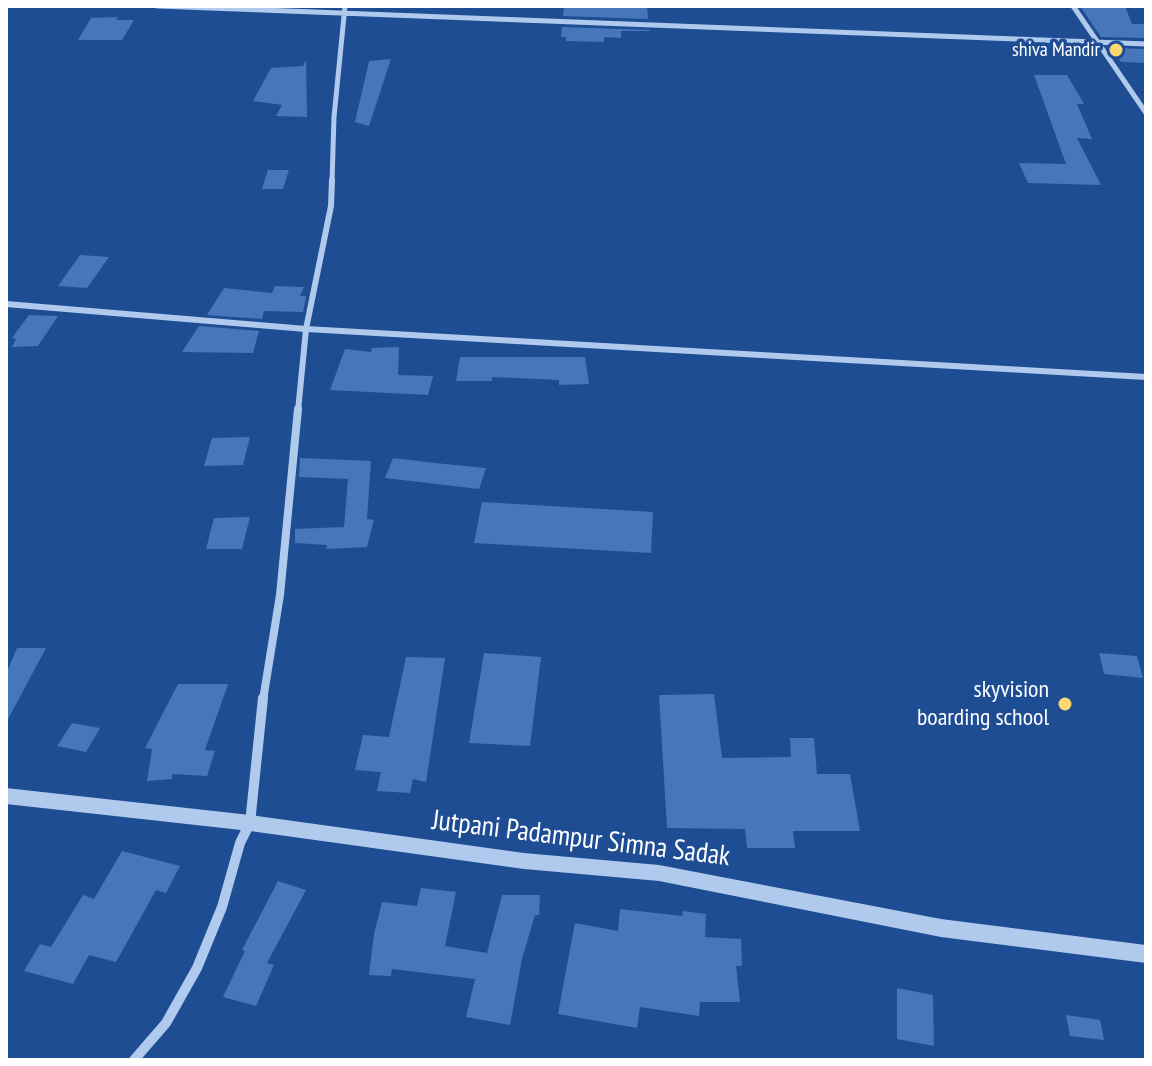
<!DOCTYPE html>
<html>
<head>
<meta charset="utf-8">
<style>
  body { margin:0 }
  #map { position:relative; width:1152px; height:1066px; overflow:hidden; background:#1e4d93; font-family:"PT Sans Narrow",sans-serif }
  canvas { display:block }
  .frame { position:absolute; inset:0; border:8px solid #fff; pointer-events:none }
</style>
</head>
<body>
<div id="map">
<canvas width="1152" height="1066"></canvas>
<div class="frame"></div>
</div>
<script>
const ctx = document.querySelector('canvas').getContext('2d');
ctx.lineJoin = 'round';
function fill(path, color) {
  ctx.fillStyle = color;
  ctx.fill(path, 'evenodd');
}
function shape(rows) {
  const path = new Path2D();
  for (const r of rows) {
    path.moveTo(r[0], r[1]);
    for (let i = 2; i < r.length; i += 2) path.lineTo(r[i], r[i + 1]);
  }
  return path;
}
function trace(path, color, width, dash) {
  ctx.strokeStyle = color;
  ctx.lineWidth = width;
  ctx.lineCap = dash ? 'butt' : 'round';
  ctx.setLineDash(dash || []);
  ctx.stroke(path);
}
function label(font, color, halo, rows, align = 'center') {
  ctx.font = font + ' "PT Sans Narrow",sans-serif';
  ctx.lineWidth = 7;
  ctx.setLineDash([]);
  ctx.textBaseline = 'middle';
  ctx.strokeStyle = halo;
  ctx.fillStyle = color;
  for (const [text, x, y, turn = 0] of rows) {
    ctx.save();
    ctx.translate(x, y);
    ctx.rotate((+turn || 0) * Math.PI / 180);
    ctx.textAlign = isNaN(turn) ? turn : align;
    if (halo) ctx.strokeText(text, 0, 0);
    ctx.fillText(text, 0, 0);
    ctx.restore();
  }
}
const building = shape([
  [564,6,647,6,648,19,563,16],
  [1080,6,1125,6,1132,24,1146,24,1146,38,1101,37],
  [118,17,116,20,134,20,122,40,78,40,91,18],
  [562,27,650,30,650,31,621,31,621,38,604,37,604,42,566,41,566,37,561,37],
  [1108,48,1146,49,1146,63,1121,62],
  [391,59,369,126,355,122,369,61],
  [306,60,307,117,276,116,282,105,253,101,271,68,303,66],
  [1034,75,1067,75,1084,104,1077,104,1092,139,1077,138,1101,185,1028,183,1019,163,1066,164],
  [268,170,289,170,283,189,262,189],
  [80,255,109,257,87,288,58,286],
  [275,286,304,287,300,296,306,296,303,312,264,311,262,319,207,315,224,288,272,293],
  [29,315,58,316,38,346,12,347,16,339,12,338],
  [199,326,259,331,253,353,182,352],
  [399,347,398,375,433,376,428,395,330,390,345,349,371,352,372,348],
  [460,357,585,357,589,384,559,385,559,380,492,377,492,381,456,381],
  [250,437,243,465,204,466,212,438],
  [300,458,371,461,367,519,374,520,367,547,326,549,327,545,295,543,295,529,344,527,348,479,299,477],
  [393,458,435,463,486,468,479,489,385,478],
  [482,502,653,512,651,553,474,543],
  [250,517,242,549,206,549,214,518],
  [17,648,46,648,6,723,6,674],
  [484,653,541,657,530,746,469,743],
  [1099,653,1137,656,1143,678,1104,674],
  [406,657,445,658,426,782,413,779,410,793,377,791,381,772,355,770,363,735,389,737],
  [178,684,228,684,205,750,215,751,207,776,172,774,172,779,147,781,152,749,145,748],
  [714,694,722,758,791,757,790,738,814,738,817,774,850,774,860,831,793,831,795,848,747,848,745,829,667,828,659,695],
  [72,723,100,728,86,752,57,746],
  [122,851,180,866,166,893,156,890,116,962,89,955,73,984,24,971,40,944,51,947,83,895,94,899],
  [278,881,306,890,267,963,274,965,256,1006,223,997,245,951,242,950],
  [421,888,456,892,445,946,487,953,502,895,540,895,539,915,535,915,522,959,510,1025,466,1017,475,979,392,969,391,976,369,975,374,934,382,902,417,906],
  [620,909,682,916,683,911,706,914,705,937,741,939,742,966,736,966,740,1002,700,1002,699,1016,640,1007,637,1028,558,1014,575,923,618,931],
  [897,988,933,995,934,1046,897,1039],
  [1066,1015,1100,1020,1104,1040,1070,1036]
]);
const minorFar3 = shape([
  [158,6,1146,44],
  [1073,6,1146,113],
  [332,182,334,117,345,6]
]);
const minorFar2 = shape([
  [6,304,306,329,1146,377],
  [298,411,306,329,331,206,332,180]
]);
const minorFar1 = shape([
  [263,700,280,595,298,409]
]);
const minor = shape([
  [134,1060,166,1023,197,968,222,907,240,843,250,823,263,698]
]);
const tertiary = shape([
  [6,788,250,815,524,853,659,865,941,919,1146,945,1146,963,941,937,659,881,524,869,250,831,6,804,6,788]
]);
const markers = [
  [1116,50,8,"#fdd870"],
  [1065,704,8,"#fdd870"]
];
const farPoinames = [
  ["shiva Mandir",1100,50]
];
const poiNames = [
  ["skyvision",1049,690],
  ["boarding school",1049,718]
];
const nearStreetnames = [
  ["Jutpani Padampur Simna Sadak",581,839,7]
];
fill(building, '#4777ba');
trace(minorFar3, '#b0caee', 5);
trace(minorFar2, '#b0caee', 6);
trace(minorFar1, '#b0caee', 8);
trace(minor, '#b0caee', 10);
fill(tertiary, '#b0caee');
for (const [x, y, r, color] of markers) {
  const dot = new Path2D();
  dot.arc(x, y, r, 0, 2 * Math.PI);
  ctx.fillStyle = color;
  ctx.fill(dot);
  trace(dot, '#1e4d93', 3);
}
label('20px', '#fff', '#1e4d93', farPoinames, 'right');
label('24px', '#fff', '#1e4d93', poiNames, 'right');
label('28px', '#fff', '#1e4d93', nearStreetnames);
</script>
</body>
</html>
